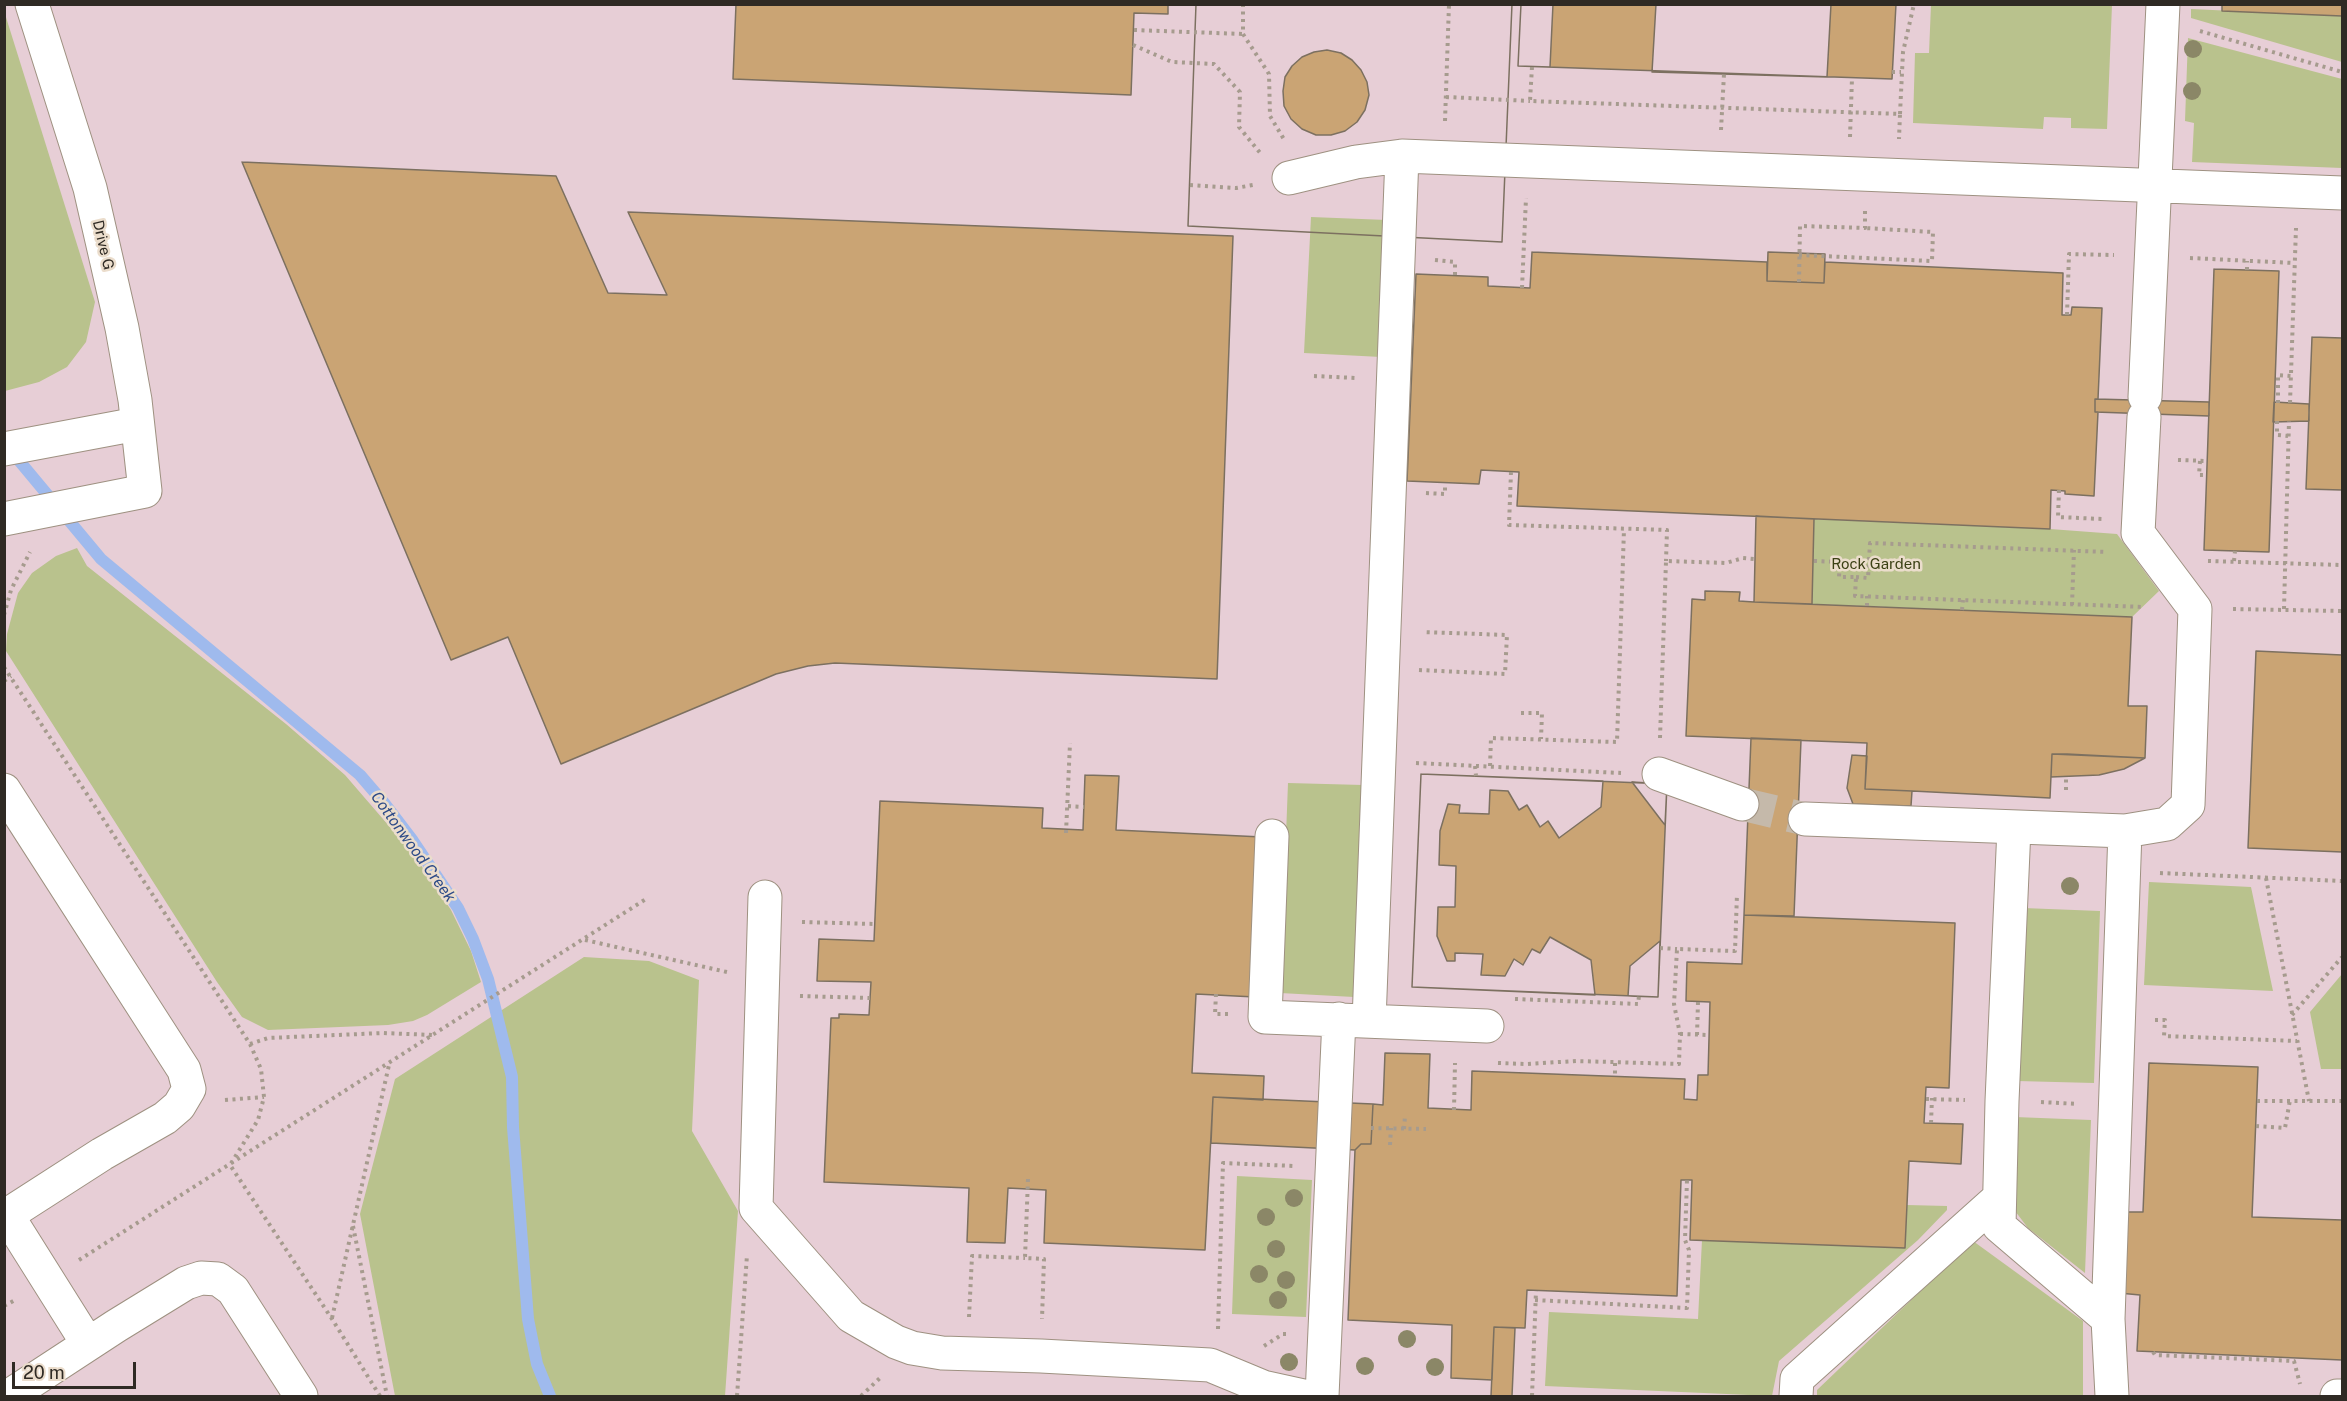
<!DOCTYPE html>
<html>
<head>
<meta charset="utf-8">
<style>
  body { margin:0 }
  #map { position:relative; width:2347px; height:1401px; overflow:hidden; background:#ebddcc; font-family:"Public Sans",sans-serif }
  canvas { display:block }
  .frame { position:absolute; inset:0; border:6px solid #2f2a24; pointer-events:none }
  .scale { position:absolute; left:12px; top:1362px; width:124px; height:27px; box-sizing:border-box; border:3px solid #2f2a24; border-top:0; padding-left:8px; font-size:18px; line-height:21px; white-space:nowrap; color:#2f2a24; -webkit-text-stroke:4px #ebddcc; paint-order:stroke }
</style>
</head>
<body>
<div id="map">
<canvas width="2347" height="1401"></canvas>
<div class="frame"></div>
<div class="scale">20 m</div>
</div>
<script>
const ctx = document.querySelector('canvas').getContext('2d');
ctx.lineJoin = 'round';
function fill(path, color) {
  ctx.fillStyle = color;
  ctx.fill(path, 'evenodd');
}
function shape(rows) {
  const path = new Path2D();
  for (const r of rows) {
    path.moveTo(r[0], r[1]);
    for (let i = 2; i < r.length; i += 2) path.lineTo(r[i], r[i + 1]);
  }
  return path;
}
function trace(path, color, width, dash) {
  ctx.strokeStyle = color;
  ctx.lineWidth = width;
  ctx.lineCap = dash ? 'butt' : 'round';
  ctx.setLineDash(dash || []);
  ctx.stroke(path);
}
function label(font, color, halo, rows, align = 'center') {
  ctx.font = font + ' "Public Sans",sans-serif';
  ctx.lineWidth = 5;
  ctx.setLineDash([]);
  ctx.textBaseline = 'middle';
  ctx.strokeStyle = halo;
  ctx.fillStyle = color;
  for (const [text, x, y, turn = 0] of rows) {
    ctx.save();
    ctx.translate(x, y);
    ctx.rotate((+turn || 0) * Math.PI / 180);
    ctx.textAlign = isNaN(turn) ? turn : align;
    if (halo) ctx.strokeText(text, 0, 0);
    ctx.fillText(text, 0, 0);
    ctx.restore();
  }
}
const education = shape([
  [5,5,2342,5,2342,1396,5,1396]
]);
const green = shape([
  [1931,5,2112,5,2107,129,2071,128,2071,118,2044,117,2043,129,1913,123,1915,53,1929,53],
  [2191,9,2342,16,2342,62,2191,18],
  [5,14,95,302,86,342,67,367,39,382,5,391],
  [2188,38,2342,79,2342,168,2192,162,2194,123,2185,121],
  [1311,217,1387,220,1381,357,1304,353],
  [1814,519,2050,529,2117,534,2159,591,2132,617,1812,604],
  [77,548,87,566,286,724,345,775,414,855,451,910,471,951,481,982,427,1015,413,1021,388,1025,268,1030,242,1017,217,982,6,651,7,634,18,593,32,573,56,556],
  [1288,783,1363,785,1354,997,1280,993],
  [2149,882,2251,887,2273,991,2144,985],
  [2023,908,2100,911,2094,1083,2017,1081],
  [584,957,649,961,699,980,692,1131,738,1211,725,1396,395,1396,360,1214,395,1079],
  [2342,974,2342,1069,2321,1069,2310,1012],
  [2015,1117,2091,1120,2085,1273,2028,1228,2012,1207],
  [1237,1176,1312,1180,1306,1317,1232,1314],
  [1907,1205,1947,1206,1947,1210,1918,1240,1779,1361,1772,1396,1545,1386,1549,1312,1698,1319,1702,1240,1905,1248],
  [1973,1241,2083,1321,2083,1396,1817,1396,1817,1390]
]);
const stream = shape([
  [11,451,101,559,360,775,384,803,413,841,458,908,473,939,488,979,512,1077,513,1127,528,1319,537,1364,550,1396]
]);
const building = shape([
  [736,4,1168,4,1168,14,1134,13,1131,95,733,79,736,4],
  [1196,4,1512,4,1502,242,1188,226,1196,4],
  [1327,50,1341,53,1352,60,1361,70,1367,82,1369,95,1365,110,1357,122,1345,131,1331,135,1316,135,1302,129,1291,119,1284,106,1283,91,1285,77,1292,66,1302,57,1314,52,1327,50],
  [1196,4,1512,4,1502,242,1188,226,1196,4],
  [1553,4,1550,67,1518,66,1521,4,1553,4],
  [1656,4,1831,4,1827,77,1652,72,1656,4],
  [1896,4,1892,79,1518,66,1521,4,1896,4],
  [2222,4,2342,4,2342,16,2222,11,2222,4],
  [242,162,556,176,608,293,667,295,628,212,1233,236,1217,679,835,663,808,666,776,674,561,764,508,637,451,660,242,162],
  [1532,252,1767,262,1767,281,1824,283,1825,262,2063,273,2062,315,2071,315,2072,307,2102,308,2098,399,2095,399,2095,412,2098,412,2094,496,2065,494,2065,491,2051,490,2050,529,1517,506,1519,472,1481,470,1479,484,1407,481,1416,274,1488,277,1488,286,1530,288,1532,252],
  [1768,252,1825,254,1824,283,1767,281,1768,252],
  [2214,269,2279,271,2269,552,2204,550,2214,269],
  [2312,337,2342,338,2342,490,2306,489,2312,337],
  [2095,399,2209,402,2209,416,2095,412,2095,399],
  [2274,402,2309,404,2309,421,2273,422,2274,402],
  [1756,516,1814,519,1812,604,1754,602,1756,516],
  [1705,591,1740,592,1739,601,1754,602,2132,617,2128,706,2147,706,2145,758,2052,754,2050,798,1912,791,1865,789,1867,743,1686,736,1692,599,1705,600,1705,591],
  [2256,651,2342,655,2342,852,2248,848,2256,651],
  [1751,738,1801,740,1794,916,1744,915,1751,738],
  [2052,754,2067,754,2145,758,2124,769,2099,775,2051,777,2052,754],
  [1852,755,1867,756,1865,789,1912,791,1911,806,1853,804,1847,788,1852,755],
  [1421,774,1667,784,1658,997,1412,987,1421,774],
  [1421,774,1603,781,1601,807,1559,838,1548,821,1540,827,1527,805,1519,810,1508,791,1490,790,1489,814,1459,813,1460,805,1448,804,1440,831,1439,865,1456,866,1455,907,1438,907,1437,936,1447,961,1455,961,1455,953,1483,954,1481,975,1505,976,1514,959,1523,965,1532,949,1540,953,1550,937,1591,960,1595,995,1412,987,1421,774],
  [1085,775,1119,776,1116,830,1262,837,1255,997,1196,994,1192,1073,1264,1076,1263,1100,1213,1097,1205,1250,1044,1243,1046,1190,1008,1188,1005,1243,967,1242,969,1188,824,1182,831,1018,839,1018,839,1014,869,1015,871,982,817,981,819,939,874,941,880,801,1043,808,1042,828,1083,830,1085,775],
  [1632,782,1667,784,1665,825,1661,820,1632,782],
  [1744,915,1955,923,1949,1088,1926,1087,1924,1123,1963,1124,1961,1164,1909,1161,1905,1248,1690,1240,1692,1180,1681,1180,1677,1296,1527,1290,1525,1328,1494,1327,1492,1380,1451,1378,1452,1325,1348,1320,1355,1150,1361,1144,1371,1144,1373,1104,1383,1105,1385,1053,1430,1054,1428,1108,1471,1110,1472,1071,1685,1079,1684,1099,1697,1100,1698,1075,1708,1075,1710,1002,1686,1001,1687,962,1742,964,1744,915],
  [1660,941,1658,997,1628,996,1630,966,1660,941],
  [2149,1063,2258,1067,2252,1217,2342,1220,2342,1360,2137,1351,2140,1295,2119,1293,2122,1212,2143,1212,2149,1063],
  [1213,1097,1373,1104,1371,1144,1361,1144,1355,1150,1211,1143,1213,1097],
  [1494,1327,1515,1328,1512,1396,1491,1396,1494,1327]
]);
const minorTunnel = shape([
  [1742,804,1805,819]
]);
const path = shape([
  [1243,4,1243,34,1269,74,1270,116,1285,141],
  [1134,30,1243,34],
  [2200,31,2342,72],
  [1133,45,1172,62,1214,64,1240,92,1239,127,1261,154],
  [1532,67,1530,101,1900,114,1899,139],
  [1892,72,1901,72],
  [1446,97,1530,101],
  [1900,114,1903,52,1914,4],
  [1445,121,1449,4],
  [1721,130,1724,74],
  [1850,137,1852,78],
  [1190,185,1236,188,1253,185],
  [1799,255,1932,261,1933,232,1865,228],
  [2190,258,2294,263],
  [1435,260,1455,262,1455,275],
  [2247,270,2247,261],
  [1799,282,1800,226,1865,228,1865,211],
  [1522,288,1526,198],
  [2067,315,2069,254,2114,255],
  [1314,376,1355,378],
  [2278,403,2278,375,2291,376],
  [2290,403,2296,228],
  [2277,421,2277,435,2288,436],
  [2178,460,2207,461],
  [2200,461,2199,475,2207,475],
  [1511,472,1509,525,1667,530,1666,561],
  [2059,490,2058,517,2102,519],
  [1426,493,1445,494,1445,483],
  [1814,561,1840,562,1839,577,1856,577,1855,596,2144,607],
  [2208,561,2342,565],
  [2234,561,2235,551],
  [1856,577,1868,578,1870,543,2107,552],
  [2072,605,2074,550],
  [1867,606,1867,596],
  [2233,609,2342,611],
  [2284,609,2289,421],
  [1962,610,1963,600],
  [4,615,11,590,30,552],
  [4,667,250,1044,261,1069,264,1097,258,1120,230,1165,332,1319,380,1396],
  [1419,670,1505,674,1507,635,1423,632],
  [4,681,11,676],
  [1521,713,1542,713,1541,739],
  [1660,738,1666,561,1726,563,1743,558,1755,559],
  [1416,763,1621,773],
  [1475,766,1476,776],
  [1490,766,1491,738,1617,742,1624,529],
  [2066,790,2066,778],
  [1068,806,1084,807],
  [1066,833,1070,743],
  [2160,873,2342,881],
  [2266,878,2309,1101],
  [802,922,875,924],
  [585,940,727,972],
  [1660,948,1677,949],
  [1216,994,1215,1014,1229,1014],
  [800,996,870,998],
  [1515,999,1638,1004,1639,996],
  [2292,1015,2342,957],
  [2155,1020,2165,1020,2164,1036,2297,1041],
  [1680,1034,1709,1035],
  [1697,1035,1698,1002],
  [250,1044,268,1038,383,1033,433,1035],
  [1498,1063,1526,1064,1576,1061,1679,1064,1680,1034,1674,1004,1677,949,1735,951,1737,894],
  [1615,1063,1615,1076],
  [1926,1099,1965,1100],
  [225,1100,264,1097],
  [2257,1101,2342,1101],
  [2041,1102,2078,1104],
  [1454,1110,1455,1063],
  [1931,1123,1932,1098],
  [2256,1126,2285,1128,2290,1100],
  [1371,1128,1426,1129],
  [1404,1129,1405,1116],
  [1390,1145,1391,1128],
  [1028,1179,1025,1258,1044,1259,1042,1319],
  [353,1226,387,1396],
  [79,1260,646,899],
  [1535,1300,1687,1308,1689,1250,1685,1240,1687,1180],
  [4,1306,17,1299],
  [969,1317,972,1256,1025,1258],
  [332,1318,389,1065],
  [1218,1329,1223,1163,1295,1166],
  [1264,1346,1283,1334,1289,1334],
  [2153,1352,2155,1355,2294,1361,2300,1384],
  [737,1396,747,1255],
  [861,1396,881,1377],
  [1532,1396,1536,1291]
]);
const minor = shape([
  [1289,178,1356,162,1402,156,2342,193],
  [2145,397,2163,4],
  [4,449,137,424],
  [4,519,145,491,135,400,122,328,90,188,32,4],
  [1659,774,1742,804],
  [4,790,184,1070,189,1089,179,1106,165,1118,102,1154,4,1217],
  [1805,819,2125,831,2167,824,2188,805,2195,609,2138,533,2144,417],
  [2014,828,2002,1101,1999,1226,2108,1319],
  [1272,836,1265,1017,1487,1026],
  [765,897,756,1208,851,1316,896,1342,912,1348,942,1353,1041,1356,1210,1365,1263,1387,1304,1396],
  [1369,1021,1402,156],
  [7,1215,88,1344],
  [9,1396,116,1326,186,1283,201,1278,218,1279,233,1290,301,1396],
  [1322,1396,1339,1019],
  [1796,1396,1797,1379,1999,1198],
  [2112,1396,2108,1319,2125,831],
  [2337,1396,2342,1396]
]);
const trees = [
  [2193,49],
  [2192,91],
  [2070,886],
  [1294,1198],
  [1266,1217],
  [1276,1249],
  [1259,1274],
  [1286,1280],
  [1278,1300],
  [1407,1339],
  [1289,1362],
  [1365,1366],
  [1435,1367]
];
const streetNames = [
  ["Drive G",103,245,77]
];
const parkNames = [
  ["Rock Garden",1876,564]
];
const waterNames = [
  ["Cottonwood Creek",413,847,54]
];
fill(education, '#e7ced6');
fill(green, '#b9c28d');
trace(stream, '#9fbaed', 12);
fill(building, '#caa474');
trace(building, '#7c7060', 1.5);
trace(minorTunnel, '#c5b9aa', 33, [33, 16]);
trace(minor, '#9e9181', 35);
trace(path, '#a69b8e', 4, [3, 4.5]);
trace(minor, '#fff', 33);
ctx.fillStyle = '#8b8767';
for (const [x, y] of trees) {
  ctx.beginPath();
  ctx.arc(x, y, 9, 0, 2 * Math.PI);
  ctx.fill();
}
label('15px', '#2f2a24', '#ebddcc', streetNames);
label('15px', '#3c4115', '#ebddcc', parkNames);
label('italic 16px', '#2c4a87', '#ebddcc', waterNames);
</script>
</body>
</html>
